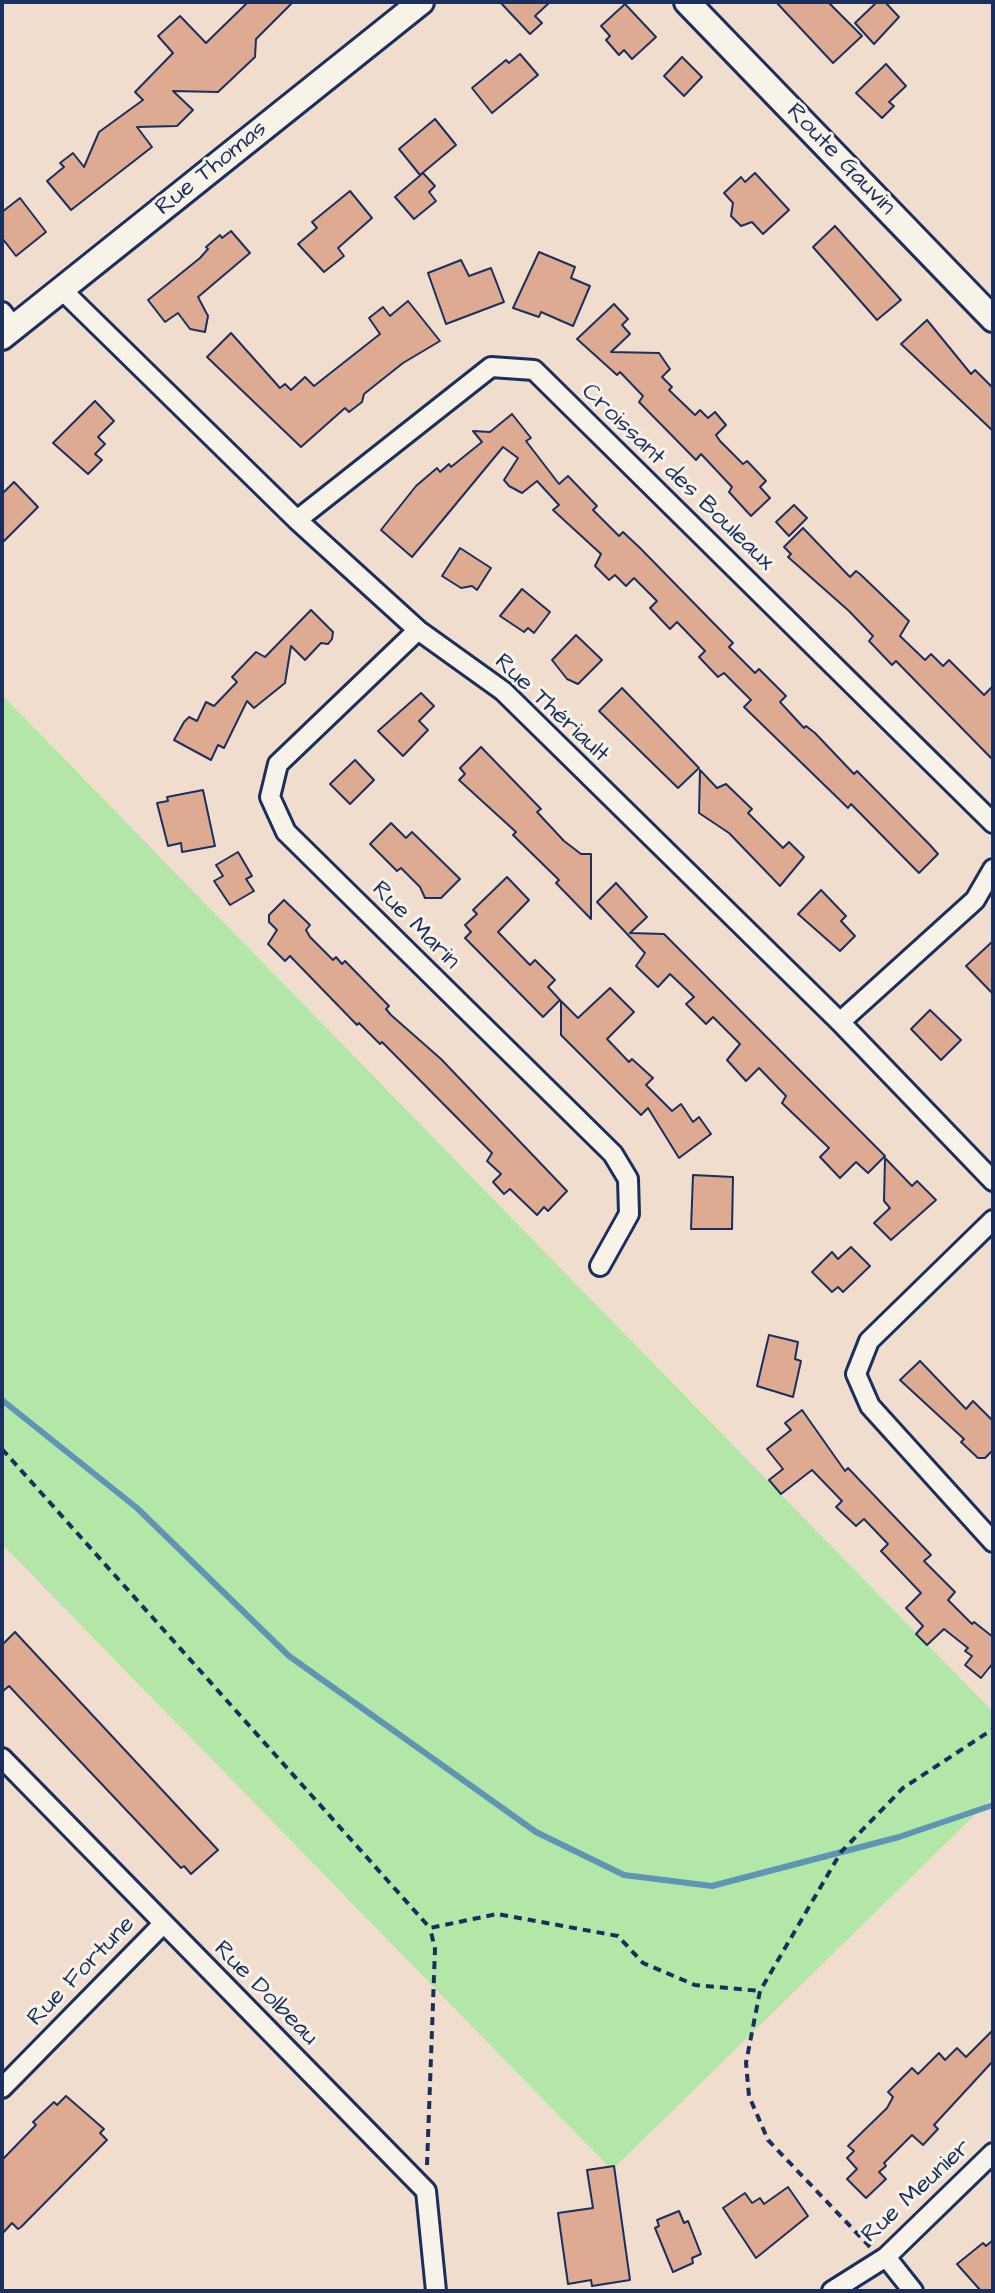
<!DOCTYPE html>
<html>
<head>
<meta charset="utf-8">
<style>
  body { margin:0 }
  #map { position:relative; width:995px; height:2293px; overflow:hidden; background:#f0ddce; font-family:"Architects Daughter",sans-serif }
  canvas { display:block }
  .frame { position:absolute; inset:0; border:4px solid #1b2f5e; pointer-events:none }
</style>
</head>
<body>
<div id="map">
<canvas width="995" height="2293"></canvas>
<div class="frame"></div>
</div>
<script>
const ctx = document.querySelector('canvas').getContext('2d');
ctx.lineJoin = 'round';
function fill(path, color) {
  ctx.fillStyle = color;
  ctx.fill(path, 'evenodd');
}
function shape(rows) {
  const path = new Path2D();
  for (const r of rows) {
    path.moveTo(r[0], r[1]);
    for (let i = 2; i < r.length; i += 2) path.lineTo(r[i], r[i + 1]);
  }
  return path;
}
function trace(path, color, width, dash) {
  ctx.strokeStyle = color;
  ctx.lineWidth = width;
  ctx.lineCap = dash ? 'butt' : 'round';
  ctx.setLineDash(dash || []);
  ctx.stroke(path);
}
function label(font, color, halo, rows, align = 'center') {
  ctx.font = font + ' "Architects Daughter",sans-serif';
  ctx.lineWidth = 6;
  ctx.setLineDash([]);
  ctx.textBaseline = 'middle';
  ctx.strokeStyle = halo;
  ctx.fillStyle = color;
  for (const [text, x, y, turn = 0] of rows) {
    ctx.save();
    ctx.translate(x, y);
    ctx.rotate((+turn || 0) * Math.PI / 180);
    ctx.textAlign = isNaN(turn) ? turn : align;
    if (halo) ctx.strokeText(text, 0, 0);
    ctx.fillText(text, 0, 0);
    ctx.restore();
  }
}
const green = shape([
  [2,695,993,1712,993,1797,612,2170,2,1544]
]);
const stream = shape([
  [2,1400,137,1508,289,1656,536,1832,624,1875,712,1886,899,1837,993,1805]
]);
const building = shape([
  [248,2,293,2,256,39,255,57,218,92,173,91,193,110,177,126,137,127,152,147,71,210,47,181,64,167,60,163,73,153,84,167,99,132,143,100,135,92,173,53,158,36,180,16,206,43,248,2],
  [500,2,550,2,535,16,542,23,530,34,500,2],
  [776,2,828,2,862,36,833,63,776,2],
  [877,2,885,2,899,17,874,44,855,23,877,2],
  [625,4,656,37,632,59,624,50,619,55,606,40,610,36,601,26,625,4],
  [520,54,538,75,492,113,472,88,506,60,509,63,520,54],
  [682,57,702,77,684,96,664,76,682,57],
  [886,64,906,86,889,102,894,106,882,118,856,93,886,64],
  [435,119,456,145,420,175,399,149,435,119],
  [423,173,435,186,429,192,436,201,414,219,395,197,423,173],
  [755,173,789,210,763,234,752,222,741,226,731,216,733,203,724,193,741,177,745,182,755,173],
  [350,191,372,218,338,248,344,256,324,272,298,244,317,228,312,222,350,191],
  [20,198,46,232,16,256,2,238,2,212,20,198],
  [835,226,901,300,877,320,813,247,835,226],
  [231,231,250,253,198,297,208,316,205,332,190,329,178,313,165,322,148,300,200,258,208,249,206,247,220,235,222,238,231,231],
  [539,252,575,267,571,278,590,286,573,326,541,312,539,317,513,308,539,252],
  [461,260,469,276,491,268,504,302,446,324,428,273,461,260],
  [408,301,440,341,403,363,364,394,362,402,349,412,345,408,301,447,207,357,231,333,280,388,285,384,291,390,305,377,314,386,380,334,369,318,383,307,390,316,408,301],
  [614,304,628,319,622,325,630,334,611,352,659,353,670,369,662,377,672,387,669,390,695,415,700,410,708,418,715,412,726,425,716,435,720,441,743,464,747,461,750,464,766,481,760,487,770,498,751,516,729,492,732,487,701,454,696,460,639,402,643,396,620,372,617,375,577,339,614,304],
  [927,320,971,374,975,370,993,388,993,431,901,344,927,320],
  [95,401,114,421,98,437,105,444,95,454,102,460,88,474,53,443,95,401],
  [512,414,531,438,526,441,559,484,568,476,597,506,593,510,619,536,623,532,640,548,733,643,729,647,755,673,759,669,786,696,780,702,804,728,806,726,815,733,854,774,857,771,930,845,938,854,919,873,851,804,848,808,744,707,751,700,724,673,718,677,699,657,705,651,677,622,670,629,650,608,657,601,634,578,626,586,615,575,609,580,595,566,601,554,553,510,559,505,537,481,522,493,509,486,504,480,518,458,503,447,412,557,381,530,416,486,437,468,440,472,449,464,451,467,482,442,473,431,490,432,512,414],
  [14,482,38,507,2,543,2,494,14,482],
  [794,505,807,518,789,536,776,522,794,505],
  [803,528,850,577,856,571,860,574,909,621,900,636,925,660,931,654,943,666,949,660,984,695,993,686,993,760,896,661,892,665,869,641,873,636,849,611,788,557,791,554,784,547,803,528],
  [460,548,491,568,477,590,472,586,461,588,442,576,460,548],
  [522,589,550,612,534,633,528,628,524,632,500,616,522,589],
  [311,610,333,632,332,639,328,644,321,643,305,660,291,646,285,683,254,708,247,701,224,748,218,745,211,760,174,740,184,722,189,717,197,721,206,702,214,706,237,682,232,677,256,652,265,657,311,610],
  [576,635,602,660,578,684,567,679,552,660,576,635],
  [622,688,699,768,678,788,599,711,622,688],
  [421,693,434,706,419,721,428,730,403,756,378,731,421,693],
  [481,747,541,809,537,812,564,841,581,854,591,854,591,919,556,883,559,880,513,835,516,832,459,780,465,774,460,768,481,747],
  [355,760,374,780,350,804,330,784,355,760],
  [700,770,717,788,726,784,752,809,748,813,783,848,789,842,804,857,780,886,729,833,699,813,700,770],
  [203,790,215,846,182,852,181,843,168,846,157,803,168,801,167,797,203,790],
  [391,823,406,838,412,832,460,879,441,898,425,898,420,887,401,868,397,871,370,844,391,823],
  [238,852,252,876,246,879,254,891,230,905,214,881,223,876,216,865,238,852],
  [507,877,529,900,498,932,530,965,535,960,555,980,548,987,560,1000,543,1017,465,938,471,932,465,925,477,914,473,910,507,877],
  [616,883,647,917,630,933,664,934,885,1156,868,1173,856,1162,840,1178,820,1157,829,1148,782,1103,786,1096,759,1068,746,1081,727,1060,740,1044,713,1017,706,1024,686,1004,694,997,670,974,658,987,636,966,645,953,597,902,616,883],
  [821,890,846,916,841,921,855,936,840,951,798,914,821,890],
  [284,900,310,925,306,930,310,937,333,960,336,957,342,964,345,961,389,1006,386,1009,391,1015,441,1059,567,1191,548,1211,544,1207,537,1215,510,1189,504,1194,493,1182,501,1174,487,1161,492,1153,382,1042,380,1044,359,1023,357,1025,290,956,285,961,268,944,277,930,269,922,269,915,284,900],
  [993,941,993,994,966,966,993,941],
  [610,988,634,1012,607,1039,629,1062,632,1059,653,1078,646,1085,672,1111,681,1104,693,1122,699,1117,711,1134,679,1158,648,1108,641,1115,561,1035,561,1001,578,1018,610,988],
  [930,1010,961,1040,941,1060,911,1029,930,1010],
  [885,1158,912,1186,917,1181,936,1200,891,1240,874,1223,890,1208,884,1201,885,1158],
  [693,1175,733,1177,732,1229,691,1229,693,1175],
  [851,1247,870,1266,843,1292,838,1287,832,1292,812,1272,832,1252,838,1259,851,1247],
  [769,1335,798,1342,795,1359,801,1361,793,1397,757,1386,769,1335],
  [920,1361,966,1409,973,1401,993,1421,993,1450,985,1458,978,1458,961,1442,964,1439,900,1380,920,1361],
  [802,1410,845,1471,848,1468,931,1555,924,1561,955,1592,948,1600,972,1624,974,1622,993,1637,993,1663,981,1678,965,1665,972,1656,965,1651,968,1648,944,1629,927,1645,916,1634,923,1626,906,1608,921,1593,881,1551,888,1544,864,1519,856,1526,836,1507,842,1501,812,1470,781,1494,769,1480,783,1469,767,1449,791,1430,785,1423,802,1410],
  [15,1632,218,1850,191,1874,184,1866,181,1868,9,1686,2,1692,2,1645,15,1632],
  [993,2030,993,2061,934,2125,938,2129,923,2145,912,2135,884,2163,886,2166,879,2172,886,2179,866,2198,847,2179,857,2169,847,2158,854,2151,848,2146,887,2108,893,2097,888,2092,912,2068,918,2074,939,2053,945,2060,957,2048,966,2057,993,2030],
  [66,2096,104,2129,100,2133,107,2140,21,2227,18,2229,12,2223,2,2234,2,2160,36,2125,33,2122,54,2102,57,2105,66,2096],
  [614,2166,630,2280,592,2286,591,2280,568,2284,558,2213,593,2208,587,2170,614,2166],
  [788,2187,808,2216,756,2258,723,2208,745,2193,752,2203,760,2198,764,2204,788,2187],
  [679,2211,684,2223,688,2221,701,2254,692,2258,693,2263,673,2272,655,2228,659,2226,657,2220,679,2211],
  [993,2240,993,2291,981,2291,957,2264,983,2243,986,2246,993,2240]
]);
const path = shape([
  [2,1449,430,1928,497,1914,618,1936,643,1963,695,1985,760,1991],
  [427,2165,435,1949,430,1928],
  [870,2247,768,2140,749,2096,746,2063,760,1991,841,1852,903,1788,993,1729]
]);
const street = shape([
  [61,289,297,520,418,630,503,691,840,1022,993,1181],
  [2,312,14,327],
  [297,520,491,367,534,370,993,823],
  [418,630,278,764,270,797,286,832,613,1154,628,1179,629,1214,600,1266],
  [840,1022,975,900,993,869],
  [993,1220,869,1341,856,1374,870,1406,993,1542],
  [2,1758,426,2191,436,2291],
  [2,2088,162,1925],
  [886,2257,913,2291],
  [832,2291,886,2257,993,2153]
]);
const secondary = shape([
  [687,2,993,319],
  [2,337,421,2]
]);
const streetNames = [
  ["Route Gauvin",840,160,46],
  ["Rue Thomas",212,169,-39],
  ["Croissant des Bouleaux",677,478,44],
  ["Rue Thériault",551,709,43],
  ["Rue Marin",415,926,45],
  ["Rue Fortune",82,1972,-46],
  ["Rue Dolbeau",265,1994,45],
  ["Rue Meunier",917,2192,-43]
];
fill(green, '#b2e7a8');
trace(stream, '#5f94b4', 6);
fill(building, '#deaa92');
trace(building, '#1b2f5e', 2);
trace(street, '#1b2f5e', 24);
trace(secondary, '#1b2f5e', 30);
trace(path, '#1b2f5e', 4, [8, 6]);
trace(street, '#f7f3e8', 18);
trace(secondary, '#f7f3e8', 24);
label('24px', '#1b2f5e', '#f7f3e8', streetNames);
</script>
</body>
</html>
